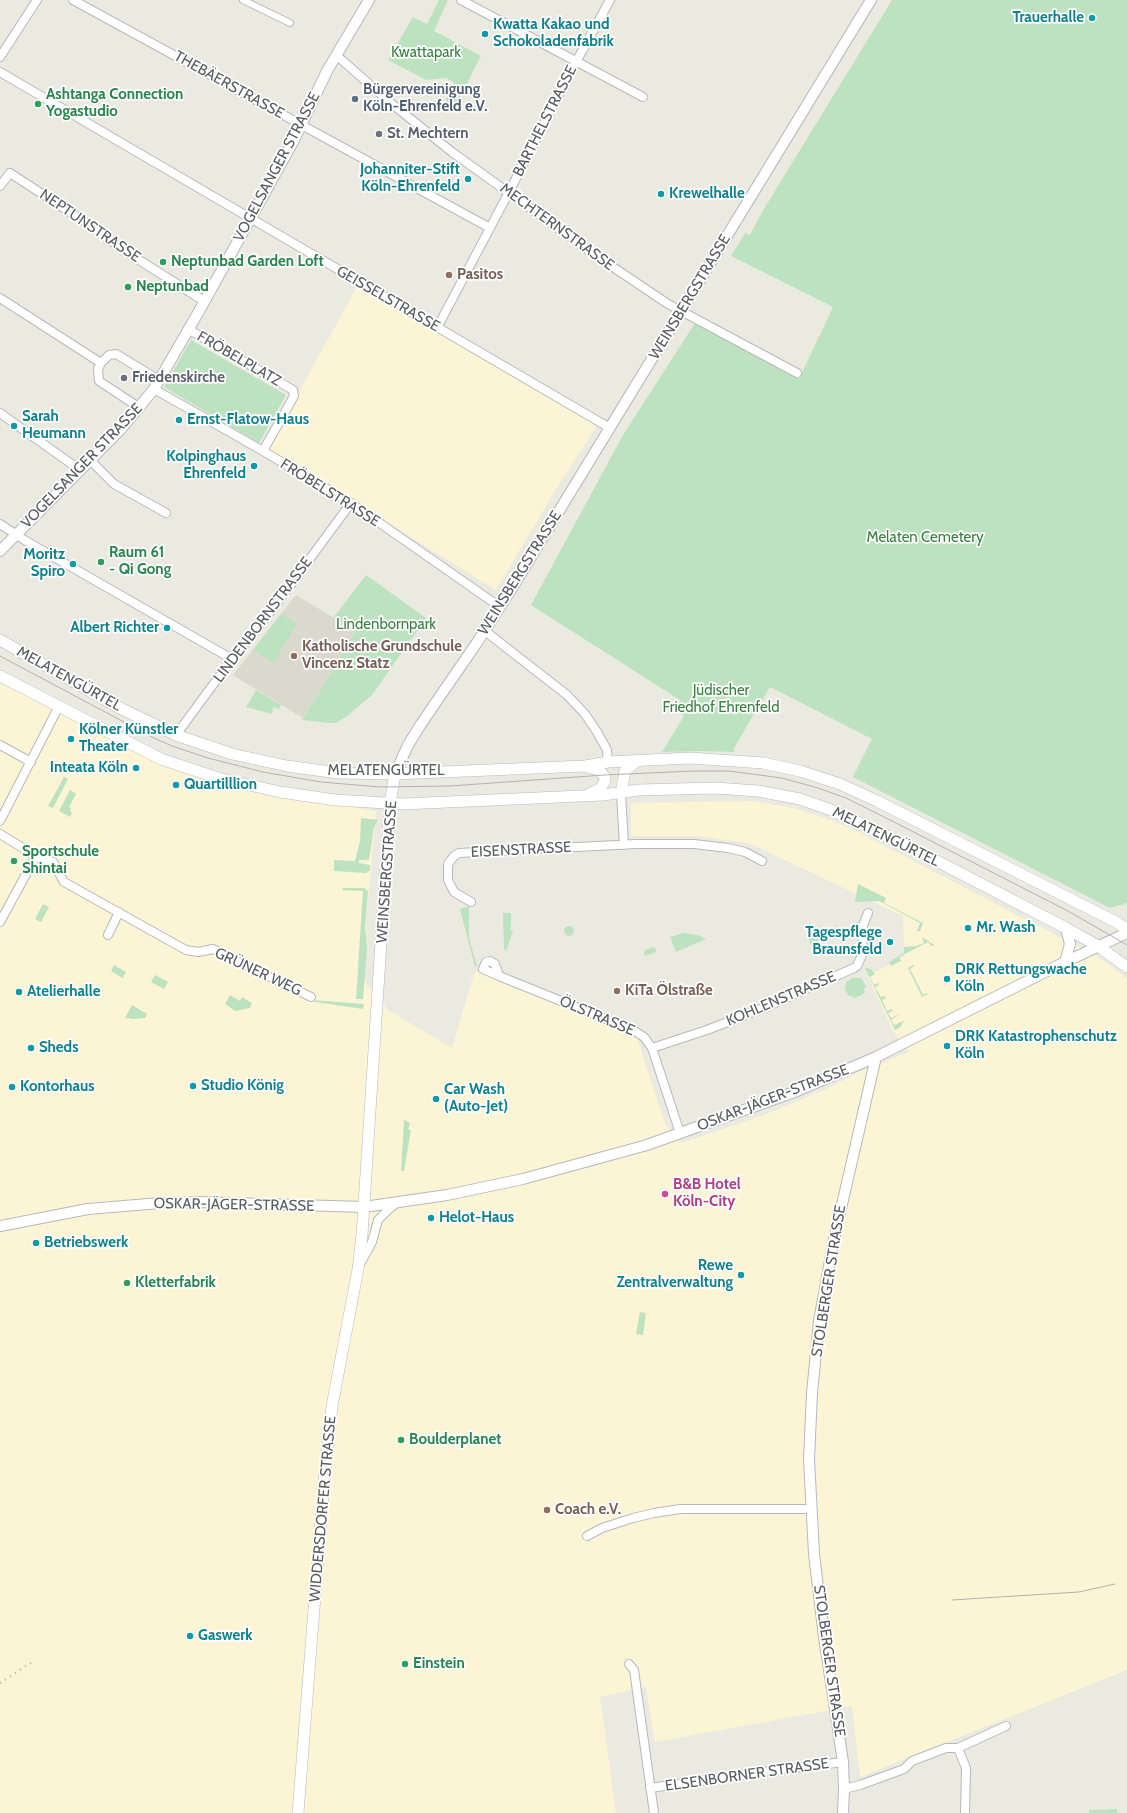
<!DOCTYPE html>
<html>
<head>
<meta charset="utf-8">
<style>
  body { margin:0 }
  canvas { display:block; background:#ebeae0 }
</style>
</head>
<body>
<canvas width="1127" height="1813"></canvas>
<script>
const ctx = document.querySelector('canvas').getContext('2d');
ctx.lineJoin = 'round';
function fill(path, color) {
  ctx.fillStyle = color;
  ctx.fill(path, 'evenodd');
}
function shape(rows) {
  const path = new Path2D();
  for (const r of rows) {
    if (r.length === 3) {
      path.moveTo(r[0] + r[2], r[1]);
      path.arc(r[0], r[1], r[2], 0, 2 * Math.PI);
      continue;
    }
    path.moveTo(r[0], r[1]);
    for (let i = 2; i < r.length; i += 2) path.lineTo(r[i], r[i + 1]);
  }
  return path;
}
function trace(path, color, width, dash) {
  ctx.strokeStyle = color;
  ctx.lineWidth = width;
  ctx.lineCap = dash ? 'butt' : 'round';
  ctx.setLineDash(dash || []);
  ctx.stroke(path);
}
function label(font, color, halo, rows, align = 'center') {
  ctx.font = font + ' Cabin,sans-serif';
  ctx.lineWidth = 3.5;
  ctx.setLineDash([]);
  ctx.textBaseline = 'middle';
  ctx.strokeStyle = halo;
  ctx.fillStyle = color;
  for (const [text, x, y, turn = 0] of rows) {
    ctx.save();
    ctx.translate(x, y);
    ctx.rotate((+turn || 0) * Math.PI / 180);
    ctx.textAlign = isNaN(turn) ? turn : align;
    if (halo) ctx.strokeText(text, 0, 0);
    ctx.fillText(text, 0, 0);
    ctx.restore();
  }
}
const commercial = shape([
  [357,287,598,424,554,492,496,590,268,448],
  [0,679,183,770,254,792,376,811,361,977,388,1010,452,1048,475,971,614,1027,636,1035,665,1124,682,1143,767,1114,829,1088,857,1073,909,1052,893,1031,868,976,905,956,903,916,749,843,695,836,631,836,631,803,752,801,794,808,822,817,852,829,1096,956,1127,978,1127,1670,860,1777,852,1706,655,1742,646,1687,600,1697,616,1813,0,1813]
]);
const education = shape([
  [296,595,356,631,303,718,233,675]
]);
const green = shape([
  [439,0,448,0,434,31,481,56,454,108,452,108,444,104,454,82,446,78,426,80,388,60,413,17,427,24],
  [892,0,1127,0,1127,903,1110,908,853,777,872,739,770,687,734,748,734,752,700,751,662,752,684,716,674,709,680,700,531,605,623,435,695,323,799,379,833,307,731,256,745,233,750,235,762,212],
  [191,340,286,395,259,443,164,387],
  [366,575,426,618,372,695,346,717,336,723,329,723,302,720,356,631,334,617],
  [281,614,297,623,273,663,253,650],
  [256,690,281,705,279,709,273,707,272,714,246,707],
  [64,777,68,779,53,808,48,806],
  [70,790,76,794,69,807,71,808,70,811,72,813,70,817,59,811],
  [361,818,378,820,374,827,369,860,359,860,359,863,370,865,370,870,366,873,334,871,334,860,355,861,360,841],
  [858,884,886,898,884,903,923,923,920,931,917,931,920,923,879,901,855,902],
  [343,888,364,888,368,891,365,928,367,950,363,999,356,999,363,891,342,890],
  [43,904,49,907,41,922,35,919],
  [469,906,469,938,477,966,475,967,460,909],
  [503,913,511,913,511,931,513,931,506,951,504,949],
  [569,931,5],
  [683,933,698,935,706,939,676,952,670,937],
  [807,934,818,934,819,946,812,948],
  [922,937,934,945,931,946,928,942,899,957,901,961,891,966,889,962,904,953,904,947,916,946,924,943],
  [655,947,656,952,645,956,644,951,647,949],
  [114,965,126,972,123,978,111,971],
  [913,965,914,966,910,969,923,995,927,993,928,994,922,997,908,968],
  [865,968,871,969,875,974,870,977,874,985,878,983,879,985,875,987,881,997,885,996,886,998,882,1000,887,1011,892,1009,893,1011,888,1013,891,1018,900,1014,891,1020,894,1025,904,1021,904,1022,901,1024,902,1026,895,1030],
  [155,975,168,982,164,989,151,982],
  [852,978,861,978,866,986,864,989,865,993,855,998,848,995,845,989,846,982],
  [230,995,240,1001,242,997,252,1003,250,1008,235,1011,225,1004],
  [311,1000,364,1004,363,1009,309,1001],
  [132,1005,147,1014,145,1018,134,1019,125,1018],
  [404,1120,410,1123,408,1129,411,1130,404,1171,401,1171],
  [640,1312,646,1313,643,1335,636,1334],
  [1117,1809,1117,1813,1089,1813,1089,1810]
]);
const pedestrian = shape([
  [243,0,290,23]
]);
const minor = shape([
  [73,0,490,228],
  [461,0,643,97],
  [336,55,392,104,452,152,595,255,668,304,797,373],
  [0,57,37,0],
  [0,72,610,428],
  [0,186,10,173,85,222,128,253,204,301],
  [0,298,101,363],
  [437,328,509,192,570,73,610,0],
  [188,329,293,390,294,396,263,451],
  [154,389,263,451,351,503,500,607],
  [140,408,99,381,98,369,101,363,109,355,116,354,159,380],
  [0,413,80,470],
  [90,460,114,484,166,513],
  [0,524,26,541,232,659],
  [485,631,567,695,585,714,597,732,607,750,608,762],
  [176,735,232,659,275,606,351,503],
  [0,745,31,762],
  [621,793,624,845],
  [0,821,59,706],
  [0,834,36,856,53,862,64,882,186,950,198,952,213,949,311,997],
  [471,902,454,892,448,880,448,864,454,856,459,853,636,844,694,844,728,848,745,852,762,861],
  [0,922,36,856],
  [108,935,119,912],
  [499,976,495,964,490,961,486,962,483,969,499,976,633,1030,644,1037,652,1048,680,1133],
  [652,1048,707,1030,766,1007,854,968,857,966,862,955,863,925,868,913],
  [360,1264,372,1242,378,1220,387,1211,398,1202],
  [587,1536,602,1528,633,1518,654,1513,680,1509,812,1509],
  [629,1664,634,1670,654,1813],
  [958,1748,966,1768,965,1813],
  [650,1788,747,1774,843,1762],
  [844,1789,860,1785,904,1769,912,1761,946,1748,958,1748,1006,1726]
]);
const tertiary = shape([
  [0,551,121,429,154,389,198,313,294,140,327,71,369,0],
  [395,774,408,745,421,724,476,644,512,588,871,0],
  [1065,962,1070,944,1066,928],
  [0,1226,88,1209,160,1203,199,1202,364,1207,447,1195,523,1179,647,1145,797,1091,876,1057,1065,962,1127,933],
  [843,1813,844,1789,843,1762,824,1637,814,1554,809,1459,812,1393,819,1321,834,1239,876,1057]
]);
const secondary = shape([
  [0,640,120,708,176,735,232,754,287,766,338,773,395,774,585,766,608,762,690,758,763,763,800,771,840,784,877,801,1114,921,1127,929],
  [0,676,161,759,218,778,280,792,335,800,403,804,603,795,639,790,715,788,758,791,800,799,831,810,860,823,933,859,1066,928,1098,946,1127,967],
  [587,767,599,770,605,777,605,781,600,789,589,794],
  [621,793,625,771,638,760],
  [298,1813,324,1481,332,1406,358,1269,362,1235,387,850,390,803,395,774]
]);
const tram = shape([
  [0,656,154,738,172,746,208,758,263,772,321,782,380,787,450,786,604,775,694,771,729,771,782,778,818,788,846,798,888,819,1068,911,1127,945],
  [952,1600,1079,1592,1115,1584]
]);
const rail = shape([
  [0,1683,32,1662]
]);
const markers = [
  [1092,18,4,"#0f9aa8"],
  [485,34,4,"#0f9aa8"],
  [355,99,4,"#5c6f8a"],
  [38,104,4,"#2e9e5b"],
  [379,134,4,"#6b7280"],
  [468,179,4,"#0f9aa8"],
  [661,194,4,"#0f9aa8"],
  [163,262,4,"#2e9e5b"],
  [449,275,4,"#8d6e63"],
  [128,287,4,"#2e9e5b"],
  [124,378,4,"#6b7280"],
  [179,420,4,"#0f9aa8"],
  [14,426,4,"#0f9aa8"],
  [254,466,4,"#0f9aa8"],
  [101,562,4,"#2e9e5b"],
  [73,564,4,"#0f9aa8"],
  [167,628,4,"#0f9aa8"],
  [294,656,4,"#8d6e63"],
  [71,739,4,"#0f9aa8"],
  [136,768,4,"#0f9aa8"],
  [176,785,4,"#0f9aa8"],
  [14,861,4,"#2e9e5b"],
  [968,928,4,"#0f9aa8"],
  [890,942,4,"#0f9aa8"],
  [947,979,4,"#0f9aa8"],
  [617,991,4,"#8d6e63"],
  [19,992,4,"#0f9aa8"],
  [947,1046,4,"#0f9aa8"],
  [31,1048,4,"#0f9aa8"],
  [193,1086,4,"#0f9aa8"],
  [12,1087,4,"#0f9aa8"],
  [436,1099,4,"#0f9aa8"],
  [665,1194,4,"#d1479c"],
  [431,1218,4,"#0f9aa8"],
  [36,1243,4,"#0f9aa8"],
  [741,1275,4,"#0f9aa8"],
  [127,1283,4,"#2e9e5b"],
  [401,1440,4,"#2e9e5b"],
  [547,1510,4,"#8d6e63"],
  [190,1636,4,"#0f9aa8"],
  [405,1664,4,"#2e9e5b"]
];
const cultureNames = [
  ["Trauerhalle",1084,18,"right"],
  ["Kwatta Kakao und",493,25],
  ["Schokoladenfabrik",493,42],
  ["Johanniter-Stift",460,170,"right"],
  ["Köln-Ehrenfeld",460,187,"right"],
  ["Krewelhalle",669,194],
  ["Sarah",22,417],
  ["Heumann",22,434],
  ["Ernst-Flatow-Haus",187,420],
  ["Kolpinghaus",246,457,"right"],
  ["Ehrenfeld",246,474,"right"],
  ["Moritz",65,555,"right"],
  ["Spiro",65,572,"right"],
  ["Albert Richter",159,628,"right"],
  ["Kölner Künstler",79,730],
  ["Theater",79,747],
  ["Inteata Köln",128,768,"right"],
  ["Quartilllion",184,785],
  ["Mr. Wash",976,928],
  ["Tagespflege",882,933,"right"],
  ["Braunsfeld",882,950,"right"],
  ["DRK Rettungswache",955,970],
  ["Köln",955,987],
  ["Atelierhalle",27,992],
  ["DRK Katastrophenschutz",955,1037],
  ["Köln",955,1054],
  ["Sheds",39,1048],
  ["Studio König",201,1086],
  ["Kontorhaus",20,1087],
  ["Car Wash",444,1090],
  ["(Auto-Jet)",444,1107],
  ["Helot-Haus",439,1218],
  ["Betriebswerk",44,1243],
  ["Rewe",733,1266,"right"],
  ["Zentralverwaltung",733,1283,"right"],
  ["Gaswerk",198,1636]
];
const parkNames = [
  ["Kwattapark",426,53],
  ["Melaten Cemetery",925,538],
  ["Lindenbornpark",386,625],
  ["Jüdischer",721,691],
  ["Friedhof Ehrenfeld",721,708]
];
const streetNames = [
  ["THEBÄERSTRASSE",229,85,29],
  ["BARTHELSTRASSE",545,121,-63],
  ["VOGELSANGER STRASSE",277,167,-62],
  ["NEPTUNSTRASSE",90,226,34],
  ["MECHTERNSTRASSE",557,227,36],
  ["WEINSBERGSTRASSE",690,297,-59],
  ["GEISSELSTRASSE",388,299,30],
  ["FRÖBELPLATZ",239,359,30],
  ["VOGELSANGER STRASSE",82,466,-46],
  ["FRÖBELSTRASSE",330,493,32],
  ["WEINSBERGSTRASSE",520,573,-58],
  ["LINDENBORNSTRASSE",263,620,-53],
  ["MELATENGÜRTEL",69,679,29],
  ["MELATENGÜRTEL",386,771],
  ["MELATENGÜRTEL",886,837,26],
  ["EISENSTRASSE",521,850,-3],
  ["WEINSBERGSTRASSE",387,872,-86],
  ["GRÜNER WEG",258,972,25],
  ["KOHLENSTRASSE",781,999,-23],
  ["ÖLSTRASSE",597,1016,23],
  ["OSKAR-JÄGER-STRASSE",773,1098,-21],
  ["OSKAR-JÄGER-STRASSE",234,1205,1],
  ["STOLBERGER STRASSE",829,1281,-81],
  ["WIDDERSDORFER STRASSE",323,1509,-85],
  ["STOLBERGER STRASSE",829,1661,82],
  ["ELSENBORNER STRASSE",747,1775,-8]
];
const serviceNames = [
  ["Bürgervereinigung",363,90],
  ["Köln-Ehrenfeld e.V.",363,107]
];
const leisureNames = [
  ["Ashtanga Connection",46,95],
  ["Yogastudio",46,112],
  ["Neptunbad Garden Loft",171,262],
  ["Neptunbad",136,287],
  ["Raum 61",109,553],
  ["- Qi Gong",109,570],
  ["Sportschule",22,852],
  ["Shintai",22,869],
  ["Kletterfabrik",135,1283],
  ["Boulderplanet",409,1440],
  ["Einstein",413,1664]
];
const worshipNames = [
  ["St. Mechtern",387,134],
  ["Friedenskirche",132,378]
];
const educationNames = [
  ["Pasitos",457,275],
  ["Katholische Grundschule",302,647],
  ["Vincenz Statz",302,664],
  ["KiTa Ölstraße",625,991],
  ["Coach e.V.",555,1510]
];
const hotelNames = [
  ["B&B Hotel",673,1185],
  ["Köln-City",673,1202]
];
fill(commercial, '#fcf5d5');
fill(education, '#dbd9ce');
fill(green, '#bde2bf');
trace(pedestrian, '#b6b8bd', 8);
trace(minor, '#b6b8bd', 10);
trace(tertiary, '#b6b8bd', 12);
trace(secondary, '#b6b9bf', 12);
trace(pedestrian, '#fff', 6);
trace(minor, '#fff', 8);
trace(tertiary, '#fff', 10);
trace(secondary, '#fff', 11);
trace(tram, '#b1b2b2', 1);
trace(rail, '#b1b2b2', 2.5, [1, 5]);
for (const [x, y, r, color] of markers) {
  const dot = new Path2D();
  dot.arc(x, y, r, 0, 2 * Math.PI);
  ctx.fillStyle = color;
  ctx.fill(dot);
  trace(dot, '#fff', 1.5);
}
label('bold 15px', '#0d838f', '#fff', cultureNames, 'left');
label('15px', '#388140', '#fff', parkNames);
label('15px', '#595c61', '#fff', streetNames);
label('bold 15px', '#4e5e75', '#fff', serviceNames, 'left');
label('bold 15px', '#27864d', '#fff', leisureNames, 'left');
label('bold 15px', '#5b616d', '#fff', worshipNames, 'left');
label('bold 15px', '#785e54', '#fff', educationNames, 'left');
label('bold 15px', '#b23c85', '#fff', hotelNames, 'left');
</script>
</body>
</html>
